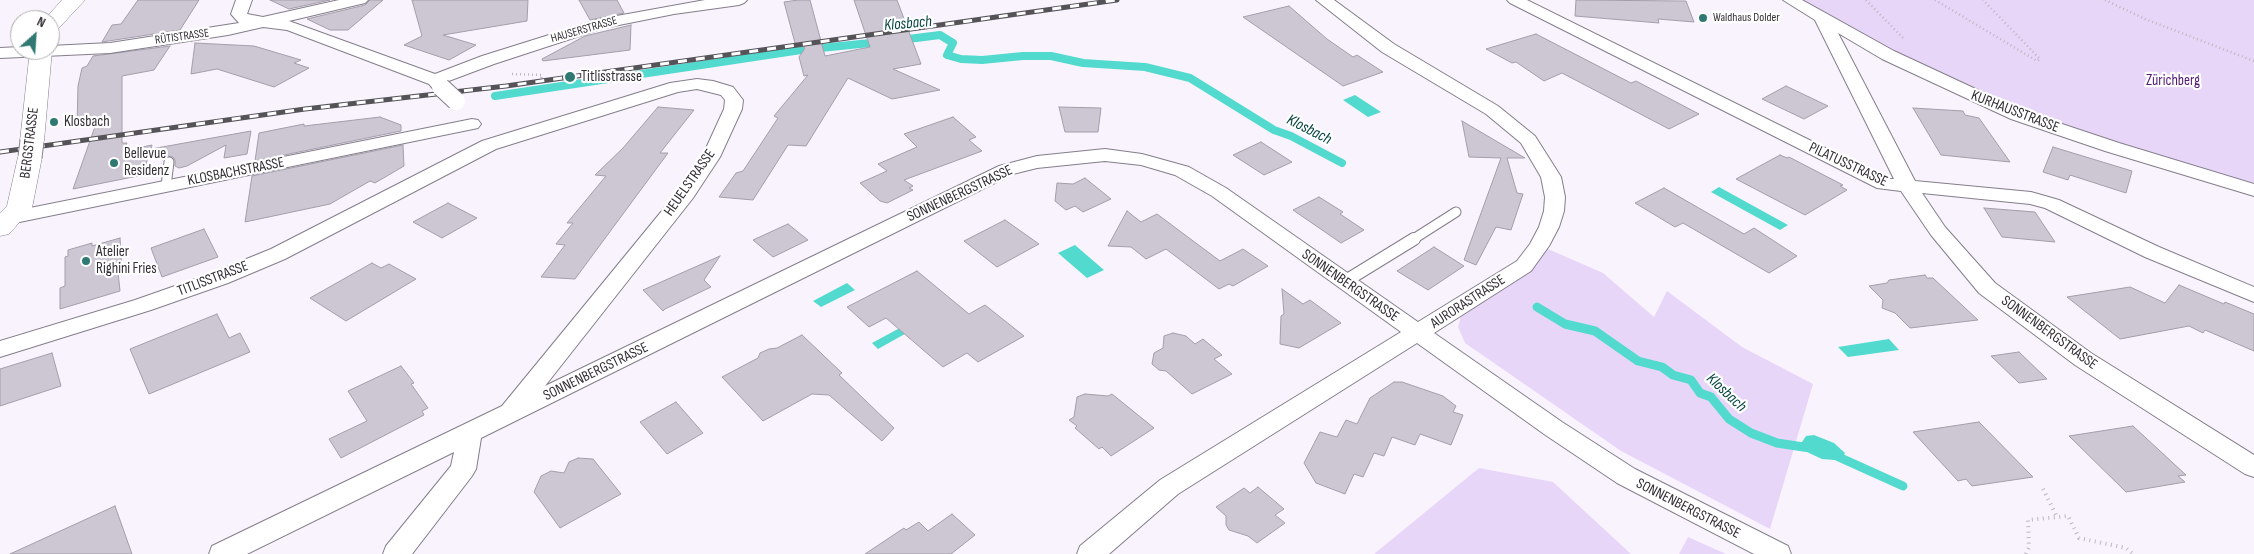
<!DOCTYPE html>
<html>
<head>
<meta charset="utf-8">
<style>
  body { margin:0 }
  #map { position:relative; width:2254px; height:554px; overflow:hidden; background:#f9f3fe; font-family:"Sofia Sans Condensed",sans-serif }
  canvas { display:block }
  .north { position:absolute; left:10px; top:10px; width:50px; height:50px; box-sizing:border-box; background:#fff; border:1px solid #adacae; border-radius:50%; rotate:26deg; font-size:14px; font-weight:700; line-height:20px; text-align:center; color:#322f35 }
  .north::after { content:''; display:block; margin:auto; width:18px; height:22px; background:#307872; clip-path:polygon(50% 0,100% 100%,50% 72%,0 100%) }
</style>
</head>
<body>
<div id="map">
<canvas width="2254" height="554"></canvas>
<div class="north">N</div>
</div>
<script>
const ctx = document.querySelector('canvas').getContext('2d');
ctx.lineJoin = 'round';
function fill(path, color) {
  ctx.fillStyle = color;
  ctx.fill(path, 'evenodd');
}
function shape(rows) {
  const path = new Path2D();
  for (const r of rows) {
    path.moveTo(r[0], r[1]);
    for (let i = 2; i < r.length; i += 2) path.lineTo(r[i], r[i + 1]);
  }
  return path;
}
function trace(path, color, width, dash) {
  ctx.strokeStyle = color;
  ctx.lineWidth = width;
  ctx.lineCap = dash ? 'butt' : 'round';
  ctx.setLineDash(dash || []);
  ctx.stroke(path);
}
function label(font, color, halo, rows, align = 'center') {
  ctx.font = font + ' "Sofia Sans Condensed",sans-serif';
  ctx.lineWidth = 4.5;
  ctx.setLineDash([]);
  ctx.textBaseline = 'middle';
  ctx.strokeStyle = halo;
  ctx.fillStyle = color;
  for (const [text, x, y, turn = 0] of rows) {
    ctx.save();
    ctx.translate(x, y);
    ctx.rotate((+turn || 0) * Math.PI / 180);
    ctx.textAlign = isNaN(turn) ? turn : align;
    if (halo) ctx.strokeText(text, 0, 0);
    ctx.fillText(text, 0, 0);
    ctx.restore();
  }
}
const green = shape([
  [1791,0,2254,0,2254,190,2017,115],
  [1548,249,1603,273,1654,317,1667,291,1742,347,1813,384,1770,529,1621,451,1465,343,1458,327,1461,316,1465,311,1535,264],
  [1479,468,1553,482,1631,554,1374,554],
  [1688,537,1726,554,1679,554]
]);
const water = shape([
  [1355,95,1381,112,1368,117,1343,100],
  [1719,187,1788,225,1780,230,1711,192],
  [1075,245,1104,270,1087,278,1058,253],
  [847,283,855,290,821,307,813,301],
  [922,316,928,321,878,349,872,343],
  [1889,339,1899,350,1848,357,1838,347],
  [1814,435,1834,443,1845,453,1843,457,1835,460,1822,459,1809,453,1800,445,1806,436]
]);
const streamFar1 = shape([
  [900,40,940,35,953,43,947,55,961,59,982,60,1023,56,1051,56,1083,63,1145,67,1190,78,1274,130,1291,136,1342,163],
  [495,96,801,50,880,42]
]);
const stream = shape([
  [1537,307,1565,324,1595,331,1638,361,1662,367,1673,375,1691,380,1700,393,1711,397,1729,419,1751,433,1777,443,1810,448],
  [1832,454,1903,486]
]);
const building = shape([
  [138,0,199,0,180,30,102,42,112,25,121,24,138,0],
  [270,0,330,0,289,9,270,0],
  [370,0,383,0,348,30,330,30,307,19,365,5,370,0],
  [412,0,528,0,527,21,443,35,476,45,449,60,404,45,422,36,412,0],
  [579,0,617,0,624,13,590,20,579,0],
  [798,0,810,0,825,56,870,47,854,0,897,0,921,64,893,69,940,90,892,99,848,78,806,146,788,145,753,200,719,197,736,173,743,171,778,118,774,116,808,75,804,76,799,57,805,48,795,43,784,2,798,0],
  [1576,0,1686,1,1694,22,1658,19,1659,23,1575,16,1576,0],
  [1289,6,1327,39,1353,57,1357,55,1383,72,1343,86,1243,17,1289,6],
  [631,25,630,50,543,61,542,59,585,36,631,25],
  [1536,34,1631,83,1636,81,1699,114,1669,129,1562,73,1544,81,1516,62,1512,63,1486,49,1536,34],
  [195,43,254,46,301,60,294,63,309,68,274,87,217,69,191,74,195,43],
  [170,46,154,70,122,76,122,143,127,143,124,151,152,145,151,149,251,131,247,154,224,158,226,145,187,166,179,168,175,166,175,160,173,157,167,156,163,160,149,153,143,175,73,189,97,121,77,126,78,86,82,68,87,66,93,56,170,46],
  [1786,86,1828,106,1804,119,1762,99,1786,86],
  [658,107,694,110,660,153,668,153,575,279,541,277,565,245,556,244,573,223,567,223,606,176,595,175,623,148,658,107],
  [1059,107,1101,108,1098,132,1065,132,1059,107],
  [1913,108,1963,111,1965,115,1979,118,2010,162,1941,155,1913,108],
  [380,117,401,125,401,131,255,161,259,133,304,124,304,126,380,117],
  [953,117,976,137,969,140,982,151,904,180,913,186,909,188,913,190,887,203,880,201,860,183,887,171,878,164,917,147,904,134,953,117],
  [1462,121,1525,158,1507,158,1517,193,1523,194,1511,230,1496,227,1476,265,1464,260,1501,158,1469,157,1462,121],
  [1261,142,1292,162,1264,175,1233,155,1261,142],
  [403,145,404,166,375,183,370,181,330,204,245,222,252,176,403,145],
  [2053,147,2132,171,2126,193,2070,175,2068,180,2043,172,2053,147],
  [1780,155,1787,158,1789,157,1843,185,1840,186,1847,190,1805,215,1736,179,1780,155],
  [1085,178,1111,199,1083,212,1075,206,1066,210,1055,201,1057,183,1073,184,1085,178],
  [1664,188,1744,234,1754,228,1797,256,1769,273,1683,223,1675,227,1635,203,1664,188],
  [1319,197,1343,212,1340,214,1364,230,1341,243,1293,210,1319,197],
  [448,203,477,218,442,238,413,222,448,203],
  [1984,208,2035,212,2055,242,2002,237,1984,208],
  [1127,211,1141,222,1157,214,1220,261,1243,249,1268,266,1233,286,1229,284,1219,289,1166,249,1146,259,1131,247,1108,246,1127,211],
  [1005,220,1039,244,997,267,964,241,1005,220],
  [788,224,808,240,773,257,753,240,788,224],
  [204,229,218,257,162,277,151,248,204,229],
  [120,238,122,271,118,272,120,291,60,309,60,288,65,286,65,257,68,256,68,250,92,243,92,246,120,238],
  [1434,247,1464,266,1428,290,1397,271,1434,247],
  [720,256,704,280,711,287,665,309,663,311,643,290,720,256],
  [372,263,381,268,389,264,416,279,346,321,310,298,372,263],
  [917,271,969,314,985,305,1024,336,978,362,967,353,943,367,886,318,869,327,847,307,917,271],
  [1925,275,1927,278,1933,278,1978,320,1910,328,1895,313,1882,308,1883,300,1869,286,1887,283,1889,280,1925,275],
  [2179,285,2224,304,2225,302,2254,314,2254,351,2205,330,2203,333,2189,326,2120,339,2067,297,2130,287,2165,303,2179,285],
  [1282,289,1303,304,1310,300,1341,323,1299,348,1280,344,1281,316,1284,314,1282,289],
  [217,314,229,338,240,333,250,352,149,394,130,349,217,314],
  [1173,333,1186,336,1195,344,1203,339,1222,355,1214,359,1232,374,1192,394,1166,371,1159,370,1152,364,1154,353,1163,348,1164,336,1173,333],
  [802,335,842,373,839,375,894,428,882,441,829,395,812,394,763,421,722,377,758,358,760,353,769,349,777,348,802,335],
  [2019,352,2047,379,2019,383,1991,356,2019,352],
  [52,353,61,386,0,406,0,369,52,353],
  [401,366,414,383,411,384,428,408,422,411,424,415,341,458,329,439,367,421,348,391,401,366],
  [1394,382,1402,382,1443,396,1456,406,1453,412,1463,415,1451,445,1420,434,1415,445,1392,437,1384,456,1374,453,1363,477,1354,474,1345,494,1316,483,1304,463,1320,432,1337,437,1346,420,1357,424,1370,398,1394,382],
  [1085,394,1108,396,1112,394,1154,428,1111,456,1102,447,1099,449,1075,428,1077,426,1069,420,1074,417,1077,397,1085,394],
  [676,402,703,433,667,454,640,422,676,402],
  [1979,422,2033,477,1972,486,1966,479,1958,481,1913,432,1979,422],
  [2133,426,2186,475,2178,476,2185,482,2126,492,2069,436,2133,426],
  [578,458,593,459,621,494,560,528,534,492,541,476,551,471,564,473,569,462,578,458],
  [1258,487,1284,509,1275,515,1285,523,1257,543,1248,536,1229,530,1226,525,1226,516,1216,507,1244,488,1250,493,1258,487],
  [115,506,132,554,10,554,115,506],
  [952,514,975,535,951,554,865,554,904,528,906,530,919,522,928,531,952,514]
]);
const pathFar1 = shape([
  [1866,0,1904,39],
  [1935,0,2037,61,2040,59,1983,0],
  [2105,0,2145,19,2254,61],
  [512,74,542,75,541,79]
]);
const path = shape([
  [2043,489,2057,517],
  [2026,554,2029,547,2028,520,2068,516,2079,538,2126,548,2133,554]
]);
const laneFar1 = shape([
  [166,186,169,162],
  [1412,240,1456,212]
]);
const lane = shape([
  [1344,282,1414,239]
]);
const street = shape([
  [236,0,252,0,247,14,263,17,339,0,368,0,365,3,289,21,435,74,482,56,600,19,705,0,747,0,744,3,739,5,674,14,604,28,494,64,446,82,450,87,447,91,441,92,435,91,429,84,287,30,263,27,228,35,110,53,0,58,0,48,20,47,20,50,50,50,50,46,110,43,239,23,231,14,236,0],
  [1316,0,1334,0,1394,44,1498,106,1535,136,1561,177,1565,197,1564,211,1559,227,1549,246,1531,271,1434,333,1562,422,1635,469,1788,546,1791,554,1754,554,1617,483,1544,434,1417,343,1178,494,1109,554,1077,554,1080,546,1160,480,1401,332,1212,196,1175,175,1141,165,1105,161,1037,168,1013,174,481,438,476,469,472,476,412,554,383,554,386,546,451,466,454,452,247,554,209,554,212,546,502,406,679,190,702,157,724,109,725,100,721,95,697,89,678,92,496,149,285,259,228,283,151,310,0,357,0,341,135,300,212,273,271,249,482,141,670,83,697,79,713,81,733,87,743,100,742,109,720,157,693,198,545,386,999,166,1037,156,1105,149,1142,154,1189,167,1226,188,1418,322,1517,261,1530,244,1539,227,1544,211,1545,197,1541,177,1521,143,1486,114,1382,52,1316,0],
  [1507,0,1527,0,1888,179,1894,179,1815,20,1783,0,1802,0,1894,51,2023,111,2119,143,2254,184,2254,196,2105,151,2011,119,1882,59,1838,33,1915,181,2031,192,2059,200,2159,247,2254,287,2254,302,2145,257,2045,208,2030,204,1922,193,1945,227,1995,283,2091,353,2254,455,2254,477,2245,474,2075,365,1979,293,1931,235,1901,191,1877,188,1510,3,1507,0],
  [472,119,478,120,481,124,478,128,0,226,0,214,472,119]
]);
const secondary = shape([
  [62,0,85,0,57,30,50,32,50,20,44,20,62,0],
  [50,48,52,50,44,141,40,146,32,148,24,146,20,141,30,50,50,50,50,48],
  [30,150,39,152,42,157,32,208,9,234,0,236,0,213,7,206,18,157,21,152,30,150]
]);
const rail = shape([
  [0,152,305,109,506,86,1117,0]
]);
const streetBridge = shape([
  [441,87,456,101]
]);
const secondaryBridge = shape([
  [30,157,32,141]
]);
const markers = [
  [1703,18,5,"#307872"],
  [570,77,6,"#307872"],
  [54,122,5,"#307872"],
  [114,163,5,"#307872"],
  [86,261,5,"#307872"]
];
const farPoinames = [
  ["Waldhaus Dolder",1713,18]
];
const farStreetnames = [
  ["HAUSERSTRASSE",584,30,-16],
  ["RÜTISTRASSE",182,37,-8]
];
const poiNames = [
  ["Titlisstrasse",581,77],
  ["Klosbach",64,122],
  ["Bellevue",124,154],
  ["Residenz",124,171],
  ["Atelier",96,252],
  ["Righini Fries",96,269]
];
const parkNames = [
  ["Zürichberg",2173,81]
];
const streetNames = [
  ["KURHAUSSTRASSE",2015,112,21],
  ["BERGSTRASSE",30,143,-83],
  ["PILATUSSTRASSE",1848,165,25],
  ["KLOSBACHSTRASSE",236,172,-11],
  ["HEUELSTRASSE",690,183,-55],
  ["SONNENBERGSTRASSE",960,194,-25],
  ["TITLISSTRASSE",213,279,-21],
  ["SONNENBERGSTRASSE",1350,286,35],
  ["AURORASTRASSE",1468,302,-33],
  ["SONNENBERGSTRASSE",2049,333,36],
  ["SONNENBERGSTRASSE",596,372,-26],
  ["SONNENBERGSTRASSE",1688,509,27]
];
const waterNames = [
  ["Klosbach",908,24,-5],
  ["Klosbach",1309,130,27],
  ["Klosbach",1726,393,43]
];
fill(green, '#e8d6f9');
fill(water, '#53dacf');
trace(streamFar1, '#53dacf', 8);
trace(stream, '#53dacf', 9);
fill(building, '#cdc6d3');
trace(building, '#a49eaa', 1);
trace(laneFar1, '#847e8b', 11);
trace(lane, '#847e8b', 14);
trace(street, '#847e8b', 2);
trace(secondary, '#847e8b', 1);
trace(pathFar1, '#bcb7c0', 2.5, [1, 3]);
trace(path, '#bcb7c0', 4, [1, 4.5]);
trace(laneFar1, '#fff', 9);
trace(lane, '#fff', 12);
fill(street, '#fff');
fill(secondary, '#fff');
trace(rail, '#555258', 5);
trace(rail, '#fff', 3, [9]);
trace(streetBridge, '#847e8b', 20, []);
trace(secondaryBridge, '#847e8b', 25, []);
trace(streetBridge, '#fff', 18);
trace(secondaryBridge, '#fff', 23);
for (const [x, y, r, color] of markers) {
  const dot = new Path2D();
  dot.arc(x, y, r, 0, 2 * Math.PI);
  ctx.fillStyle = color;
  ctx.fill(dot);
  trace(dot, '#fff', 2);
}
label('12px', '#322f35', '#fff', farPoinames, 'left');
label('12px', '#322f35', '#fff', farStreetnames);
label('15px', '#322f35', '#fff', poiNames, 'left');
label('15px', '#521b75', '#fff', parkNames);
label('15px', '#322f35', '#fff', streetNames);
label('italic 16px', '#064541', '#fff', waterNames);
</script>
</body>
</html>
